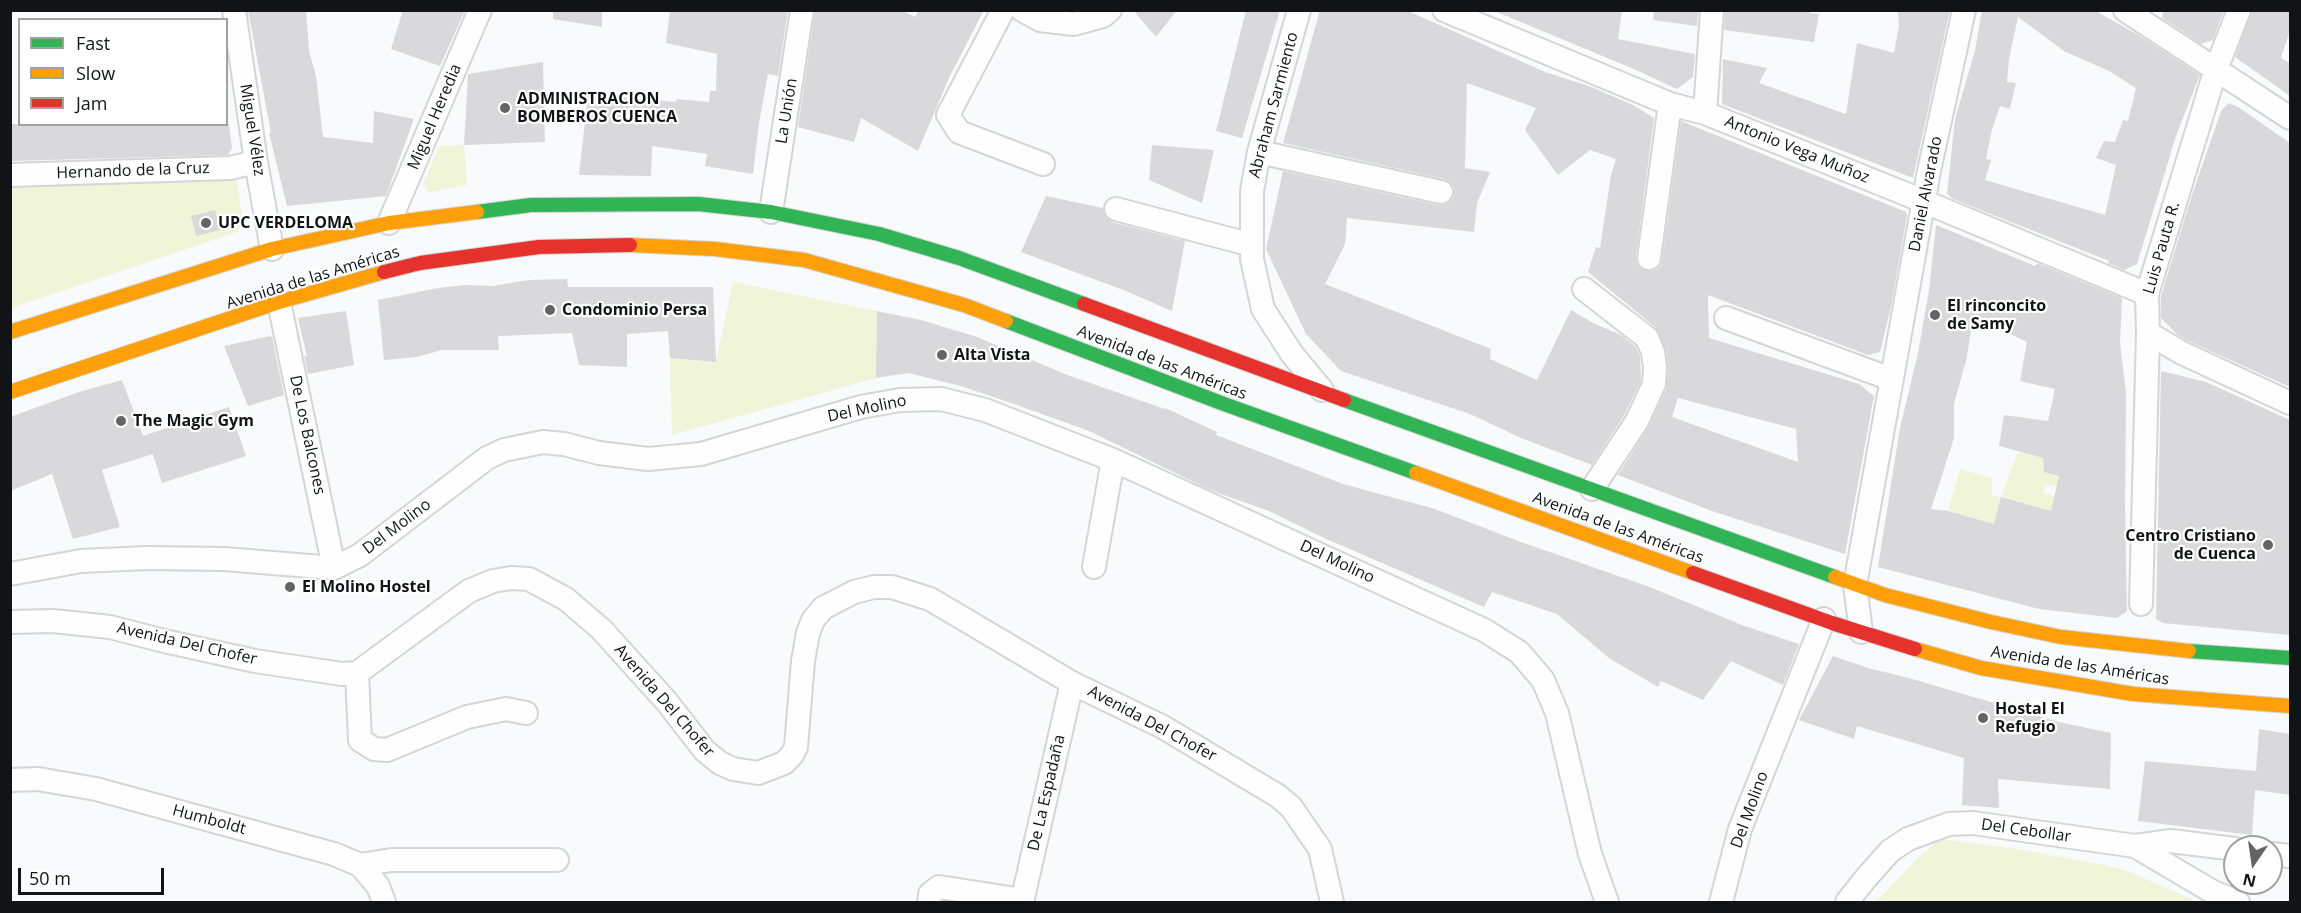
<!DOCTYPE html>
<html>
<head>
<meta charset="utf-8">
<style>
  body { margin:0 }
  #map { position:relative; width:2301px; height:913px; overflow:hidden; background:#f8fafc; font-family:"Open Sans",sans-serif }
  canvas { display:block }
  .frame { position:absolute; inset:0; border:12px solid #111416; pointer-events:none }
  .legend { position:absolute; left:18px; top:18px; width:210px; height:108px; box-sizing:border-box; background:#fff; border:2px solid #a0a1a2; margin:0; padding:8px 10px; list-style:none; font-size:18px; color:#111416 }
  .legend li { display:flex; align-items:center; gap:12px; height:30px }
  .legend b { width:30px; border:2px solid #a0a1a2 }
  .north { position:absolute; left:2223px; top:835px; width:60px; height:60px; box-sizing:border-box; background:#fff; border:2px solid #a0a1a2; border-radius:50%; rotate:193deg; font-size:16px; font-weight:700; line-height:24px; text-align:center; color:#111416 }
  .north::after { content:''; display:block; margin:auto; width:21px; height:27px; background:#626466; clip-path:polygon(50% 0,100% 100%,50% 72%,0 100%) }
  .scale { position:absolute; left:18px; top:868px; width:146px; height:27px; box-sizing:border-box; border:3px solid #111416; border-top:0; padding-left:8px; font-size:18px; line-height:21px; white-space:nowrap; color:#111416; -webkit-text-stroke:4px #fff; paint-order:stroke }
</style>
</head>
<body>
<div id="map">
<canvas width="2301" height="913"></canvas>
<div class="frame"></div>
<ul class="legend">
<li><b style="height:8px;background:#30b455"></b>Fast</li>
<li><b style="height:8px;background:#ff9f0a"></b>Slow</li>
<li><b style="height:8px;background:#e5322d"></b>Jam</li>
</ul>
<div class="north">N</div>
<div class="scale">50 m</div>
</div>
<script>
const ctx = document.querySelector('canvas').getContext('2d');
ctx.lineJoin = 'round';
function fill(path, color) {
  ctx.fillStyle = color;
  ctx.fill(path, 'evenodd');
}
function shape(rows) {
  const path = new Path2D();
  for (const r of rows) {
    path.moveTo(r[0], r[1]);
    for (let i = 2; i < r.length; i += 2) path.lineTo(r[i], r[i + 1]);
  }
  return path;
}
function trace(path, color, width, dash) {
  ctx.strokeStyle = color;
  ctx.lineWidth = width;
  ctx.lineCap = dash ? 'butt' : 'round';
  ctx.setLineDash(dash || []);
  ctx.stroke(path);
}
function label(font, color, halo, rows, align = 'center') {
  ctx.font = font + ' "Open Sans",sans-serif';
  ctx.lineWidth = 4.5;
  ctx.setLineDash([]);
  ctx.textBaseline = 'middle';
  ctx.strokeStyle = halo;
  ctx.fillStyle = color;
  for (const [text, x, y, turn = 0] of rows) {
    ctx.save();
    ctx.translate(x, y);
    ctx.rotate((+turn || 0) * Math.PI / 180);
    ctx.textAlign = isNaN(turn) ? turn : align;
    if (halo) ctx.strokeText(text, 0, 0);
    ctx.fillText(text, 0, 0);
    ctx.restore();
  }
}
const green = shape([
  [464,145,467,185,430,192,426,190,424,183,439,146],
  [236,174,243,222,237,232,11,308,10,181,77,184],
  [733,282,877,311,876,378,672,435,670,358,716,362],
  [2018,452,2043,458,2044,472,2069,478,2067,489,2045,484,2043,493,2054,496,2051,511,2002,497,1994,524,1948,511,1960,469,1992,478,1992,495,2001,497],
  [1940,839,2011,848,2104,865,2130,872,2198,902,1876,902,1918,858]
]);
const building = shape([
  [248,10,306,10,309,51,316,76,323,137,373,143,374,111,414,119,386,196,287,206,269,133,271,133],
  [403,10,465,10,440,66,391,49],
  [553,10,602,10,602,27,553,19],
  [670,10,788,10,778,76,768,74,759,123,753,174,705,166,707,154,652,146,651,176,579,175,588,94,676,102,677,99,709,102,710,91,716,91,717,54,666,43],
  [815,10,901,10,915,17,919,10,984,10,949,78,918,151,861,118,854,142,798,127],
  [1133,10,1177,10,1156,37],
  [1246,10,1280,10,1242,138,1216,131],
  [1320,10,1406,10,1545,72,1589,86,1633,105,1654,118,1636,256,1637,264,1647,271,1655,270,1660,266,1662,260,1681,121,1906,212,1907,215,1892,302,1880,352,1868,355,1708,295,1709,338,1859,384,1874,396,1845,554,1712,511,1618,475,1648,428,1666,390,1668,368,1666,350,1655,327,1588,272,1596,247,1600,248,1611,175,1616,159,1590,150,1558,175,1525,130,1536,108,1467,83,1465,168,1490,172,1477,203,1474,232,1347,218,1345,244,1325,284,1491,349,1490,359,1537,380,1571,310,1595,324,1621,335,1636,347,1640,356,1641,381,1625,414,1592,465,1521,438,1470,414,1341,371,1306,334,1266,249,1283,171,1438,205,1444,205,1451,201,1454,195,1454,188,1450,182,1444,179,1283,143],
  [1678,398,1796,429,1798,462,1672,417],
  [1492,10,1622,10,1618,39,1695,54,1693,77,1677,89,1636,70],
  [1654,10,1698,10,1697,26,1653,20],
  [1725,10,1810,10,1810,13,1819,14,1814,42,1724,30],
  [1898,10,1950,10,1913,178,1722,104,1723,59,1767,68,1759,83,1846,114,1857,43,1894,53,1899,25],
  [1982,10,2094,10,2140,36,2200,75,2176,136,2137,264,2124,270,2108,263,2109,261,1953,199,1947,194,1955,119,1975,51],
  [2018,17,2064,51,2109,71,2136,88,2128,121,2123,120,2115,142,2104,141,2096,158,2116,165,2105,215,1985,180,1991,160,1986,159,1992,129,2000,106,2010,109,2016,83,2007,82,2009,59],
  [2164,10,2224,10,2213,40,2201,44,2162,18],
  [2252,10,2290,10,2290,30,2281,58,2290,63,2290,96,2235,57],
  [543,62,545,142,464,145,468,74],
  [2229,103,2238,107,2290,143,2290,387,2188,341,2178,335,2161,318,2161,296,2190,201,2221,111],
  [10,124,229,124,232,148,228,155,10,161],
  [1152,145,1214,150,1202,203,1149,180],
  [1046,196,1103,208,1106,218,1112,222,1185,241,1172,311,1126,291,1021,252],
  [215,210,220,230,196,236,191,216],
  [1936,225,2035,266,2037,263,2122,298,2120,343,2126,393,2125,507,2127,611,2117,618,2039,609,1878,567,1900,428,1918,353,1929,290],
  [1972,323,1998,328,2027,342,2020,381,2055,389,2048,421,2004,415,1999,446,2043,458,2044,472,2059,476,2051,511,2001,497,1994,524,1948,511,1931,509,1954,438,1954,404,1967,357],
  [567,279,568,287,713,287,716,362,670,358,668,331,627,334,627,367,579,365,572,333,498,336,499,350,442,350,417,357,384,360,378,300,438,288,465,285,493,286,529,280],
  [346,311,354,365,308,374,304,355,307,357,298,318],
  [877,311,921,320,977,337,1070,376,1165,409,1165,408,1217,432,1216,435,1343,484,1435,509,1518,541,1647,586,1742,625,1799,644,1783,685,1731,661,1703,700,1661,681,1658,687,1609,658,1557,614,1492,592,1484,607,1324,538,1269,511,1210,490,1089,431,1017,405,961,386,908,373,876,378],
  [270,336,272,337,284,395,248,406,224,346],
  [2161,371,2206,382,2290,420,2290,635,2163,623,2156,619],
  [122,380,143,436,229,407,246,456,162,483,153,454,102,470,120,527,73,539,52,474,10,491,10,417,79,392],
  [1833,656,1868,668,1909,678,2059,722,2111,733,2110,789,1998,779,1999,808,1962,805,1964,758,1857,726,1854,739,1799,720],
  [2259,729,2290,734,2290,795,2255,790,2252,835,2138,821,2145,761,2256,771]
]);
const street = shape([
  [234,10,256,162,272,249],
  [1003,10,948,115,959,132,1043,164],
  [1022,10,1040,20,1074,24,1103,16,1110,10],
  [1299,10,1259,152,1252,191,1252,259,1263,309,1292,354,1322,390],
  [1444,10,1670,104,1705,113,1901,192,2147,294],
  [2125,10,2290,118],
  [1705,113,1712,10],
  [1259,152,1441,192],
  [10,175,230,168,256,162],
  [1116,209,1252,245],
  [771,212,802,10],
  [389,223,480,10],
  [1649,258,1670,104],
  [1584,289,1647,338,1653,352,1655,367,1654,384,1637,421,1592,489],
  [279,302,334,568],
  [1726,318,1891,379],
  [2148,333,2182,353,2290,403],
  [1094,567,1113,460],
  [10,574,81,561,147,558,224,559,334,568,360,555,487,458,504,450,543,442,564,444,599,453,648,459,701,454,861,407,900,400,941,399,985,410,1113,460,1484,630,1519,652,1543,680,1557,713,1590,854,1607,902],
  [2141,604,2148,333,2147,294,2216,69,2239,10],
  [10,622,53,621,110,627,164,641,255,661,342,674,357,673,469,591,493,581,511,578,529,579,566,599,601,629,667,702,705,751,720,763,733,769,758,773,784,763,792,755,796,747,803,661,808,633,813,620,823,608,854,592,874,587,892,587,930,599,1072,683,1163,727,1278,796,1291,807,1320,849,1332,902],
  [1861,632,1855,585,1929,171,1964,10],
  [357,673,360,740,374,749,387,750,467,717,506,709,526,713],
  [10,780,38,779,96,789,334,854,360,865,378,886,384,902],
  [2135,846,2213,892,2238,902],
  [2271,854,2290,856],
  [360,865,391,860,557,860],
  [929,902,930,894,939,887,1023,900],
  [1022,902,1072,683],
  [1721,902,1740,829,1824,619],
  [1847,902,1866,878,1890,851,1908,839,1949,824,1973,823,2135,846,2171,841,2235,849]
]);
const fast = shape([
  [477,212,531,205,698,204,771,212,879,234,959,258,1084,304],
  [1006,321,1224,404,1416,473],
  [1344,400,1835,577],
  [2189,651,2290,658]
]);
const slow = shape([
  [630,245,715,249,804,260,964,305,1006,321],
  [10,332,272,249,389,223,477,212],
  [10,392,279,302,384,272],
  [1416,473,1693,573],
  [1835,577,1885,595,1991,622,2061,637,2189,651],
  [1915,649,1981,668,2133,694,2290,706]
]);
const jam = shape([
  [384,272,420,263,539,247,630,245],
  [1084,304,1344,400],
  [1693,573,1832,623,1915,649]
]);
const markers = [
  [505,108,6,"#626466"],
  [206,223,6,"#626466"],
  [550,310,6,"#626466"],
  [1935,315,6,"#626466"],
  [942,355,6,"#626466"],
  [121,421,6,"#626466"],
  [2268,545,6,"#626466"],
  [290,587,6,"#626466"],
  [1983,718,6,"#626466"]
];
const poiNames = [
  ["ADMINISTRACION",517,99],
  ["BOMBEROS CUENCA",517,117],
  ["UPC VERDELOMA",218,223],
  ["El rinconcito",1947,306],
  ["de Samy",1947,324],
  ["Condominio Persa",562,310],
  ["Alta Vista",954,355],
  ["The Magic Gym",133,421],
  ["Centro Cristiano",2256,536,"right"],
  ["de Cuenca",2256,554,"right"],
  ["El Molino Hostel",302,587],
  ["Hostal El",1995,709],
  ["Refugio",1995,727]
];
const streetNames = [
  ["Abraham Sarmiento",1274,105,-75],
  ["La Unión",787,111,-81],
  ["Miguel Heredia",435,117,-67],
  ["Miguel Vélez",252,130,81],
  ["Antonio Vega Muñoz",1797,150,22],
  ["Hernando de la Cruz",133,171,-2],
  ["Daniel Alvarado",1926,194,-79],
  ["Luis Pauta R.",2162,248,-74],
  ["Avenida de las Américas",313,278,-17],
  ["Avenida de las Américas",1162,363,21],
  ["Del Molino",867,409,-12],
  ["De Los Balcones",307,435,78],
  ["Del Molino",397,527,-37],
  ["Avenida de las Américas",1618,528,20],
  ["Del Molino",1337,562,25],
  ["Avenida Del Chofer",187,644,13],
  ["Avenida de las Américas",2080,666,9],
  ["Avenida Del Chofer",664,701,49],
  ["Avenida Del Chofer",1152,724,28],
  ["De La Espadaña",1047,793,-77],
  ["Del Molino",1750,810,-70],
  ["Humboldt",209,820,15],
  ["Del Cebollar",2026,831,8]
];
fill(green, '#f0f4d8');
fill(building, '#d9d8da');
trace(street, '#d3d5d7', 26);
trace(fast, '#d3d5d7', 16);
trace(slow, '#d3d5d7', 16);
trace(jam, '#d3d5d7', 16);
trace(street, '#fefeff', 22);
trace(fast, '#30b455', 14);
trace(slow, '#ff9f0a', 14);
trace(jam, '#e5322d', 14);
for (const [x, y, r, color] of markers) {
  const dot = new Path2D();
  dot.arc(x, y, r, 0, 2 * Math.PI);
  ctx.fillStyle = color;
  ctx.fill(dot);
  trace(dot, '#fff', 2);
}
label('bold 16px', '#111416', '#fff', poiNames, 'left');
label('16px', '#111416', '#fff', streetNames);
</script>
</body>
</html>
